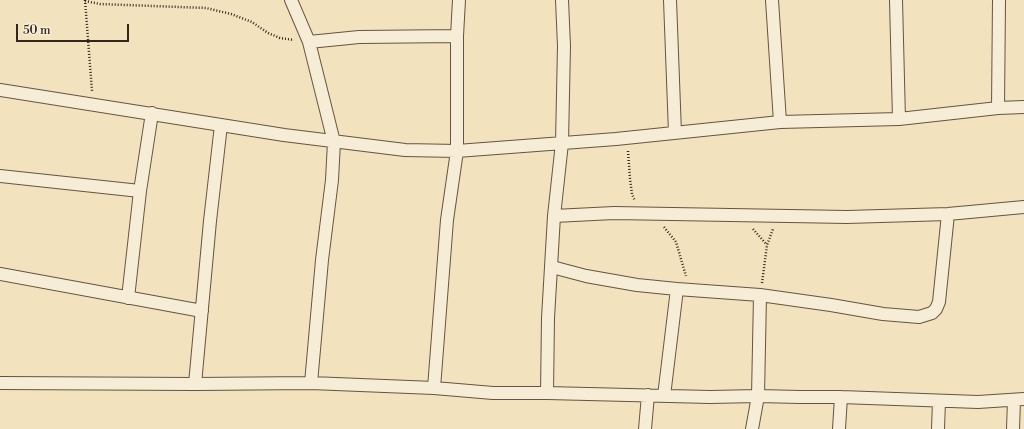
<!DOCTYPE html>
<html>
<head>
<meta charset="utf-8">
<style>
  body { margin:0 }
  #map { position:relative; width:1024px; height:429px; overflow:hidden; background:#f2e2be; font-family:"Libre Bodoni",serif }
  canvas { display:block }
  .scale { position:absolute; left:16px; top:24px; width:113px; height:18px; box-sizing:border-box; border:2px solid #33261d; border-top:0; padding-left:5px; font-size:12px; line-height:14px; white-space:nowrap; color:#33261d; -webkit-text-stroke:3px #f7ecd5; paint-order:stroke }
</style>
</head>
<body>
<div id="map">
<canvas width="1024" height="429"></canvas>
<div class="scale">50 m</div>
</div>
<script>
const ctx = document.querySelector('canvas').getContext('2d');
ctx.lineJoin = 'round';
function shape(rows) {
  const path = new Path2D();
  for (const r of rows) {
    path.moveTo(r[0], r[1]);
    for (let i = 2; i < r.length; i += 2) path.lineTo(r[i], r[i + 1]);
  }
  return path;
}
function trace(path, color, width, dash) {
  ctx.strokeStyle = color;
  ctx.lineWidth = width;
  ctx.lineCap = dash ? 'butt' : 'round';
  ctx.setLineDash(dash || []);
  ctx.stroke(path);
}
const path = shape([
  [85,0,92,91],
  [85,1,100,4,206,8,231,14,252,22,268,33,280,38,294,40],
  [628,151,630,179,632,194,635,201],
  [664,227,676,242,686,276],
  [753,229,767,245],
  [762,283,767,245,773,229]
]);
const street = shape([
  [291,0,309,42,334,142,332,180,322,260,311,383],
  [670,0,675,133],
  [772,0,780,122],
  [896,0,899,119],
  [309,42,359,37,457,36],
  [0,90,284,135,405,150,457,151,616,139,780,122,899,119,998,108,1024,107],
  [998,108,999,0],
  [0,176,140,191],
  [554,216,614,213,847,217,948,214,1024,207],
  [552,267,586,276,637,285,677,289,760,295,831,305,883,314,919,317,932,313,936,309,939,302,948,214],
  [0,274,202,311],
  [128,298,140,191,152,113],
  [0,383,195,384,311,383,434,388,493,393,547,393,710,397,758,396,800,397,841,397,978,402,1024,399],
  [195,384,210,221,221,125],
  [434,388,447,220,457,151,457,36,459,0],
  [547,393,548,318,554,216,562,143,564,46,562,0],
  [664,396,677,289],
  [645,429,648,395],
  [752,429,758,396,760,295],
  [839,429,841,397],
  [938,429,939,401],
  [1013,429,1014,400]
]);
trace(street, '#635545', 14);
trace(path, '#33261d', 2.5, [1, 2]);
trace(street, '#f7ecd5', 12);
</script>
</body>
</html>
